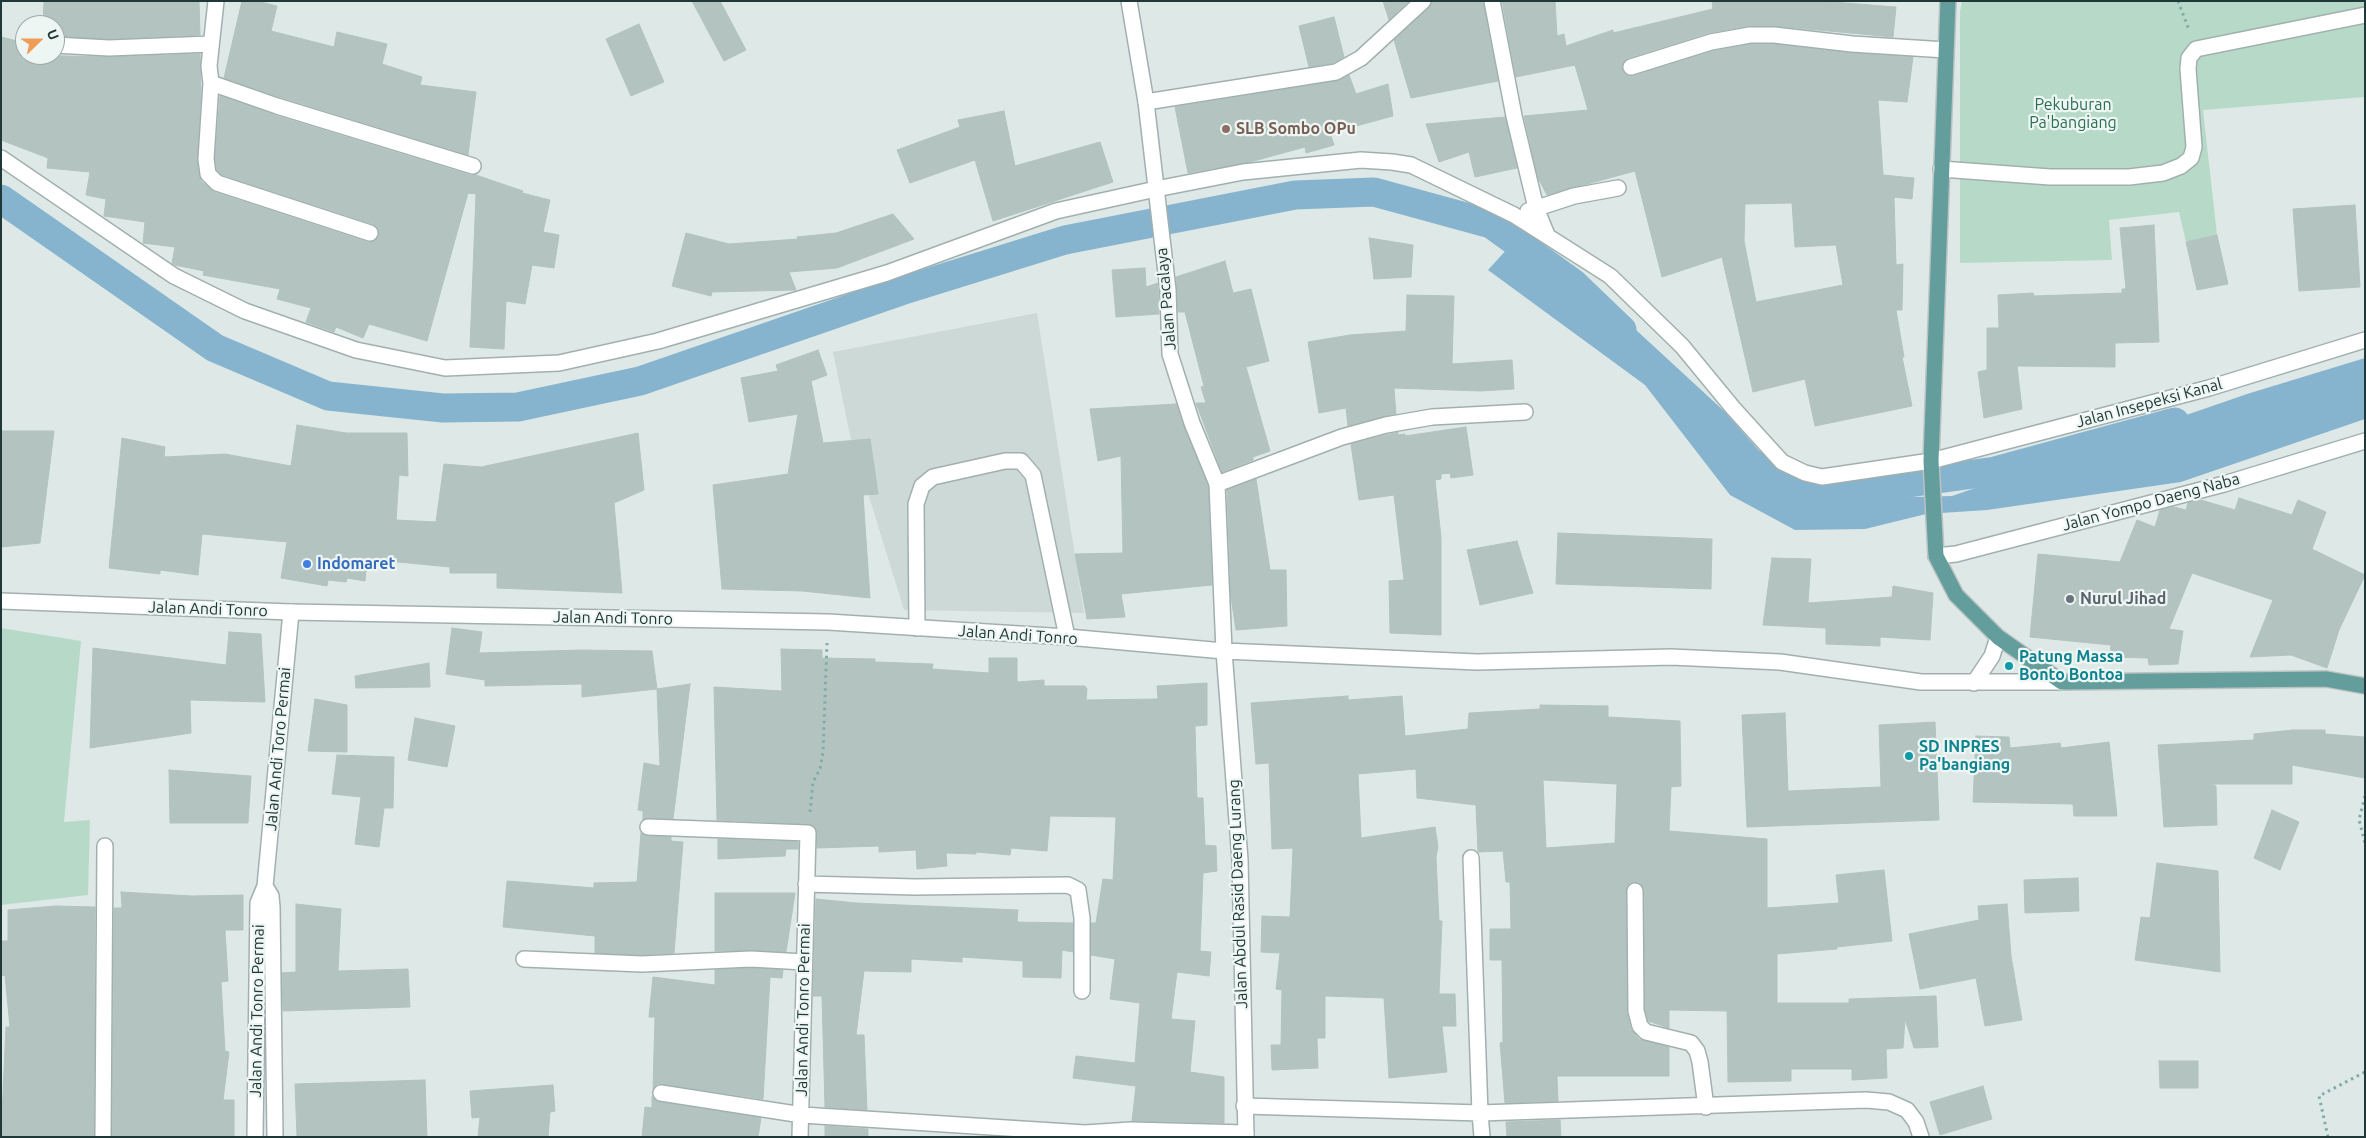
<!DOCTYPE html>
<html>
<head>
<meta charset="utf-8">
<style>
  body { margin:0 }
  #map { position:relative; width:2366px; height:1138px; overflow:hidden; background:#dee9e7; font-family:Ubuntu,sans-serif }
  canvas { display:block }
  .frame { position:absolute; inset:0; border:2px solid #203837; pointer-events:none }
  .north { position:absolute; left:15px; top:15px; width:50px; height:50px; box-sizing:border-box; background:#eef6f4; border:1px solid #9caaa8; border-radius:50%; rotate:68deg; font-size:14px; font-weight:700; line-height:20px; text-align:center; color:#203837 }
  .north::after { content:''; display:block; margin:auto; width:18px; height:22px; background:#ef9c56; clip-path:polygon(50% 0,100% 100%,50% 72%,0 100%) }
</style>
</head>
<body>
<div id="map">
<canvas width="2366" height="1138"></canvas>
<div class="frame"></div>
<div class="north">U</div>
</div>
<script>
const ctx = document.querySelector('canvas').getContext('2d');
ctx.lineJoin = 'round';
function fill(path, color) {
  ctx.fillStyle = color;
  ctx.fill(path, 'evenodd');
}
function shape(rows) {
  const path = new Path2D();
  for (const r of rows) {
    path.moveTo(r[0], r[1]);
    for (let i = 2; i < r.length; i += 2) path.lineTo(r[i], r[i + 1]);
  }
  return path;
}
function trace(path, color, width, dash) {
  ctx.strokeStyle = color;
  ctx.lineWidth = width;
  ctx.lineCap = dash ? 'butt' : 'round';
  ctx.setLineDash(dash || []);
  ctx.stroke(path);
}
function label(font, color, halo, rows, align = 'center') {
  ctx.font = font + ' Ubuntu,sans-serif';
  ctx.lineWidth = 4.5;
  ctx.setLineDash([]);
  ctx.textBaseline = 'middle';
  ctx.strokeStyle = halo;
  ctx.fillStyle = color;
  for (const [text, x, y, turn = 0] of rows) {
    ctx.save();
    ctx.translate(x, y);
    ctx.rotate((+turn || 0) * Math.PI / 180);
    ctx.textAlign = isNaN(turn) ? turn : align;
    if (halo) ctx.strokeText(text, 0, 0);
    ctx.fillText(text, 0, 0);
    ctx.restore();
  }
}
const built = shape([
  [1037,313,1084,613,904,610,850,435,833,352]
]);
const green = shape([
  [1962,1,2365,1,2365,97,2203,110,2217,235,2186,242,2179,212,2109,220,2112,260,1960,263,1960,12],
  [1,628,81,641,64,822,90,820,88,895,1,905]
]);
const water = shape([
  [1508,248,1635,329,1724,411,1803,500,1952,496,2247,394,2365,358,2365,419,2181,482,1987,510,1926,514,1865,529,1795,530,1730,495,1645,385,1488,270]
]);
const canal = shape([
  [1,199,215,348,328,396,443,408,518,407,640,381,901,291,1065,240,1295,195,1374,192,1491,224,1573,283,1622,330],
  [1761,466,1783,487,1859,490,1995,471,2175,422]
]);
const building = shape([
  [44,1,199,1,200,35,109,39,55,36,55,25,43,25,44,1],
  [242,1,257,1,277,6,271,31,334,47,337,32,387,44,382,64,422,77,420,85,476,92,468,155,280,97,224,78,242,1],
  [692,1,720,1,746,50,724,61,692,1],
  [1383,1,1409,1,1389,20,1383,1],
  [1432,1,1483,1,1498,81,1411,98,1394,40,1429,8,1432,1],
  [1502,1,1555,1,1557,36,1564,34,1566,46,1613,30,1613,33,1713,9,1712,1,1820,1,1896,7,1893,37,1775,26,1749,26,1708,33,1628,58,1622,65,1624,74,1633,76,1713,51,1751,44,1773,44,1851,53,1913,57,1907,102,1878,100,1883,175,1914,178,1912,199,1894,197,1896,265,1903,264,1902,310,1896,310,1904,357,1902,357,1912,406,1815,426,1805,379,1753,392,1722,257,1662,277,1635,171,1547,195,1538,178,1524,116,1588,110,1575,65,1516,77,1502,1],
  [1792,203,1795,247,1836,245,1843,285,1756,302,1744,241,1745,204,1792,203],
  [1334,17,1344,57,1333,63,1309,67,1299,26,1334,17],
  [639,24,664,82,631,96,606,39,639,24],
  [1,37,25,43,25,55,109,57,200,54,201,92,197,159,201,181,214,192,367,242,372,242,379,236,379,231,373,224,222,175,217,170,215,159,220,96,274,115,470,175,476,175,523,191,522,193,550,200,543,232,559,235,554,268,532,265,525,304,506,301,504,349,470,347,476,194,468,193,427,341,369,324,363,338,336,327,334,332,306,322,311,308,277,299,280,289,203,275,204,271,175,265,172,263,175,247,143,243,145,222,104,216,106,199,86,195,90,172,47,168,48,158,1,140,1,37],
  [1349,75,1356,94,1388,84,1393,116,1330,133,1334,145,1306,153,1305,147,1250,162,1188,173,1175,107,1337,81,1349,75],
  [1004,111,1015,166,1100,142,1113,182,993,221,975,160,910,183,897,150,960,127,958,120,1004,111],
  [1505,117,1517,168,1475,177,1469,152,1439,162,1426,124,1505,117],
  [2355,205,2360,287,2299,291,2293,209,2355,205],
  [893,214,914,239,837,268,789,272,796,290,712,292,711,296,672,286,686,233,729,244,798,239,797,237,836,233,893,214],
  [2154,225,2159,342,2115,343,2115,367,2017,366,2022,409,1984,418,1978,372,1987,370,1987,328,1999,328,1998,295,2033,293,2034,296,2122,293,2122,289,2126,289,2120,228,2154,225],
  [2217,235,2228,284,2197,290,2186,242,2217,235],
  [1369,238,1413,245,1411,277,1374,279,1369,238],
  [1225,261,1233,293,1251,289,1269,361,1246,367,1270,451,1253,457,1253,460,1222,472,1196,403,1206,403,1201,387,1204,386,1185,312,1178,312,1176,277,1225,261],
  [1145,268,1146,287,1158,283,1159,314,1116,317,1112,270,1145,268],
  [1407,295,1454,296,1452,364,1512,360,1514,389,1480,391,1394,388,1396,414,1348,426,1346,408,1319,413,1308,342,1350,335,1406,331,1407,295],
  [818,350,827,375,811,381,823,443,870,439,878,494,863,495,870,598,802,591,722,589,713,485,788,474,798,414,749,422,741,378,778,371,776,365,818,350],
  [1176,404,1208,486,1212,585,1121,594,1125,617,1087,619,1075,554,1123,553,1121,456,1098,461,1090,409,1176,404],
  [297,425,346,433,407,433,408,476,399,475,396,520,436,522,444,464,481,467,638,433,644,490,614,503,622,593,497,588,497,573,450,573,450,567,367,559,365,581,347,578,346,582,328,580,327,586,281,578,287,542,202,534,198,575,160,570,160,574,109,568,122,438,165,447,164,457,225,454,291,466,297,425],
  [1466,427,1473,475,1451,478,1450,473,1441,474,1441,479,1435,480,1441,538,1441,635,1390,633,1389,581,1404,580,1394,495,1359,500,1351,444,1398,432,1398,435,1405,434,1405,436,1466,427],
  [1,431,54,431,40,543,1,547,1,431],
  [1256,479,1270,570,1286,570,1287,626,1236,630,1231,597,1227,490,1256,479],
  [2239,498,2292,515,2298,500,2326,512,2312,549,2365,575,2339,630,2327,668,2291,655,2250,657,2273,600,2192,573,2169,629,2183,631,2178,664,2149,665,2148,658,2110,657,2111,645,2030,637,2038,554,2120,562,2137,520,2155,527,2160,510,2174,507,2186,510,2188,503,2201,500,2235,510,2239,498],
  [1558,533,1712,539,1711,589,1556,584,1558,533],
  [1517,541,1533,593,1480,605,1467,550,1517,541],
  [1772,558,1811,559,1808,603,1892,597,1893,586,1933,593,1930,640,1880,637,1880,646,1826,644,1826,628,1763,625,1772,558],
  [452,628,482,632,479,653,581,650,652,651,657,689,582,697,582,684,485,686,485,680,446,674,452,628],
  [229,632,261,634,265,702,190,700,191,733,90,748,93,648,226,665,229,632],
  [781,649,822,650,822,658,875,659,875,662,933,664,932,669,989,673,989,658,1017,658,1017,682,1044,680,1044,686,1085,686,1087,689,1086,700,1158,699,1157,686,1207,683,1207,725,1195,726,1197,798,1203,798,1205,845,1216,846,1217,871,1203,873,1200,951,1211,952,1209,976,1177,972,1171,1019,1195,1021,1190,1072,1224,1077,1224,1123,1132,1121,1136,1086,1073,1078,1076,1056,1135,1063,1140,1003,1110,999,1115,959,1091,955,1091,923,1096,923,1103,879,1113,880,1116,817,1050,816,1047,851,1011,848,1010,855,976,852,976,854,946,853,947,866,917,869,916,850,879,852,879,846,817,848,816,829,809,824,717,820,714,687,782,691,781,649],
  [429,663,430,687,356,688,355,676,429,663],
  [690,684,673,819,648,818,643,820,643,811,638,810,644,763,660,766,657,689,690,684],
  [1348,696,1348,700,1402,696,1405,736,1468,729,1469,713,1540,709,1540,705,1608,706,1608,717,1680,721,1681,786,1671,787,1669,831,1767,839,1767,908,1839,903,1836,875,1884,870,1892,941,1837,947,1837,949,1777,954,1777,1003,1849,1003,1849,999,1936,996,1938,1047,1914,1048,1905,1019,1903,1048,1886,1049,1887,1078,1852,1080,1852,1069,1791,1069,1791,1081,1728,1082,1727,1011,1669,1010,1669,1028,1648,1021,1645,1010,1644,891,1640,883,1634,882,1627,886,1626,891,1627,1013,1631,1029,1639,1039,1669,1047,1669,1076,1557,1076,1558,1101,1505,1103,1500,1043,1503,1042,1502,960,1490,960,1490,929,1511,929,1510,882,1506,882,1503,851,1478,852,1476,805,1417,798,1416,769,1358,774,1361,838,1435,827,1438,847,1436,857,1439,921,1442,921,1439,994,1455,994,1456,1026,1442,1026,1447,1072,1389,1078,1384,998,1325,996,1325,1038,1317,1038,1318,1068,1272,1070,1271,1045,1281,1045,1282,990,1276,989,1280,953,1261,952,1262,916,1290,917,1293,848,1272,849,1269,763,1256,764,1251,703,1348,696],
  [1543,780,1617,784,1615,843,1546,848,1543,780],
  [315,699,347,705,347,752,308,751,315,699],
  [1785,713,1788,791,1881,787,1879,725,1935,722,1939,820,1747,827,1742,715,1785,713],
  [415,718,455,726,447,767,408,760,415,718],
  [2293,730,2325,730,2325,734,2365,737,2365,778,2292,765,2292,784,2212,784,2216,786,2217,825,2164,827,2158,745,2254,740,2254,734,2293,730],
  [1976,736,2009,737,2010,748,2060,743,2061,748,2109,742,2117,816,2074,816,2073,804,1973,802,1976,736],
  [337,755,394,757,393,808,384,808,379,847,355,844,361,797,332,794,337,755],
  [169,770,251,776,248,823,170,823,169,770],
  [2272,810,2299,822,2280,870,2254,858,2272,810],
  [641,833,648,836,671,837,671,841,683,842,674,953,642,955,595,953,595,936,503,927,507,881,594,888,594,883,637,882,641,833],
  [718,839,798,842,798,849,786,849,785,856,718,859,718,839],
  [2157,863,2218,871,2220,972,2135,960,2141,917,2150,918,2157,863],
  [2078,878,2079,911,2025,913,2024,880,2078,878],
  [121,892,192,896,243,895,243,930,225,930,228,981,221,982,225,1051,229,1052,223,1100,234,1100,234,1137,112,1137,114,908,122,908,121,892],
  [715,893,795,893,786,952,752,950,715,951,715,893],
  [816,899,856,903,1018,910,1017,922,1073,923,1073,952,1062,950,1061,978,1023,977,1023,961,962,957,962,962,911,959,911,972,864,971,856,1035,864,1035,867,1110,825,1107,822,996,813,996,816,899],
  [296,904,341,909,338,971,408,969,410,1007,283,1011,282,973,296,972,296,904],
  [2007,904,2011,956,2022,1020,1985,1026,1976,978,1920,989,1909,934,1979,920,1978,906,2007,904],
  [56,906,95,907,94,1137,1,1137,6,1027,10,1027,5,975,1,976,1,941,8,941,8,910,56,906],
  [751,968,783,970,782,978,770,977,763,1099,662,1084,657,1084,653,1089,655,1017,649,1017,653,977,715,985,715,970,751,968],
  [2159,1061,2198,1061,2198,1088,2160,1088,2159,1061],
  [425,1080,427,1137,297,1137,295,1084,425,1080],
  [553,1085,555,1111,550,1112,548,1137,478,1137,480,1117,472,1118,470,1091,553,1085],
  [1983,1086,1992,1119,1940,1135,1930,1102,1983,1086],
  [652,1097,660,1102,761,1118,758,1137,642,1137,645,1107,652,1108,652,1097],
  [1560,1120,1561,1137,1507,1137,1506,1122,1560,1120],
  [825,1126,868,1129,868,1137,825,1137,825,1126]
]);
const path = shape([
  [2178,1,2189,30],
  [2365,796,2359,820,2365,843],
  [810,812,813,782,820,769,823,752,827,643],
  [2328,1137,2319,1096,2365,1072]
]);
const service = shape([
  [917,628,916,504,922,486,933,477,1005,461,1021,461,1033,475,1067,637]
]);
const minor = shape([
  [216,1,209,66,211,83,206,159,208,174,217,183,370,233],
  [1492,1,1514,116,1536,208,1547,235],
  [55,45,109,48,211,44],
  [1631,67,1711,42,1750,35,1774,35,1852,44,1946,50],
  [211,83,277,106,473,166],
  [1146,102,1336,72,1361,58,1423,1],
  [1,158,174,276,245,311,356,350,445,368,559,363,658,341,887,273,1056,211,1156,189,1243,172,1361,160,1392,162,1411,165,1514,215,1610,276,1682,346,1733,408,1782,462,1805,473,1822,477,1931,461],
  [1941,169,2050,177,2129,177,2163,173,2181,166,2191,158,2194,147,2188,69,2189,58,2196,49,2365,15],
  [1528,211,1574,196,1618,188],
  [1217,484,1342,437,1386,425,1432,417,1525,412],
  [648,827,808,833,800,1137],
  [1471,858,1480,1113,1866,1100,1889,1102,1907,1110,1916,1122,1921,1137],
  [806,884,915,887,1068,885,1078,890,1082,918,1082,991],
  [265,886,271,896,272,907,275,1137],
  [1635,891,1636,1011,1640,1026,1646,1032,1691,1043,1697,1051,1700,1062,1706,1107],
  [524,959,642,964,751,959,804,962],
  [661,1093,802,1115,1085,1133,1131,1130,1246,1133],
  [1244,1106,1480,1113,1482,1137],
  [103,1137,105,846],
  [255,1137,258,903,265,886,291,612]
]);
const tertiary = shape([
  [1129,1,1146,102,1168,290,1170,354,1192,423,1217,484,1224,651,1240,860,1246,1137],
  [1931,461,2209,388,2365,340],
  [1936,556,1956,554,2224,484,2365,441],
  [1,601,291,612,828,622,1067,637,1224,651,1477,662,1671,657,1780,662,1921,682,2062,682],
  [1974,683,1992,656,1998,637]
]);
const primary = shape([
  [1948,1,1931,461,1936,556,1956,595,1998,637,2062,682,2326,679,2365,686]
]);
const markers = [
  [1226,129,5,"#8d6e63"],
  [307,564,5,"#3f7fe0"],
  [2070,599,5,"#6b7280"],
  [2009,666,5,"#0f9aa8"],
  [1909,756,5,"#0f9aa8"]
];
const parkNames = [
  ["Pekuburan",2073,105],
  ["Pa'bangiang",2073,123]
];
const educationNames = [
  ["SLB Sombo OPu",1236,129]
];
const streetNames = [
  ["Jalan Pacalaya",1166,299,-95],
  ["Jalan Insepeksi Kanal",2149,403,-15],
  ["Jalan Yompo Daeng Naba",2151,502,-15],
  ["Jalan Andi Tonro",208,609,2],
  ["Jalan Andi Tonro",613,618,1],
  ["Jalan Andi Tonro",1018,635,4],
  ["Jalan Andi Toro Permai",278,749,-85],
  ["Jalan Abdul Rasid Daeng Lurang",1238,894,-92],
  ["Jalan Andi Tonro Permai",803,1010,-89],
  ["Jalan Andi Tonro Permai",257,1011,-89]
];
const shopNames = [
  ["Indomaret",317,564]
];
const worshipNames = [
  ["Nurul Jihad",2080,599]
];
const cultureNames = [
  ["Patung Massa",2019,657],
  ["Bonto Bontoa",2019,675],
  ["SD INPRES",1919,747],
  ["Pa'bangiang",1919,765]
];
fill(built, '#ccd9d6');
fill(green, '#b7dac8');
fill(water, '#86b4ce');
trace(canal, '#86b4ce', 29);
fill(building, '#b3c4c0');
trace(building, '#b1c3bf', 1);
trace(service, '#a1b0af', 18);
trace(minor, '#a1b0af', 18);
trace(tertiary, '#a1b0af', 18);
trace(primary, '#bcc3c3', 18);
trace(path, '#7faca8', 3, [2.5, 4]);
trace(service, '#fff', 15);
trace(minor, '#fff', 15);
trace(tertiary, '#fff', 15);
trace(primary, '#639e9c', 15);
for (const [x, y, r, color] of markers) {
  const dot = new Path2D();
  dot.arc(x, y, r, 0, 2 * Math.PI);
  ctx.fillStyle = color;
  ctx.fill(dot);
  trace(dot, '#eef6f4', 2);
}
label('16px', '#2b6e53', '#eef6f4', parkNames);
label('bold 16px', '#785e54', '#eef6f4', educationNames, 'left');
label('16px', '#203837', '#eef6f4', streetNames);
label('bold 16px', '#366cbe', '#eef6f4', shopNames, 'left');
label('bold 16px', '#5b616d', '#eef6f4', worshipNames, 'left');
label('bold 16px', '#0d838f', '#eef6f4', cultureNames, 'left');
</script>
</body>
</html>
